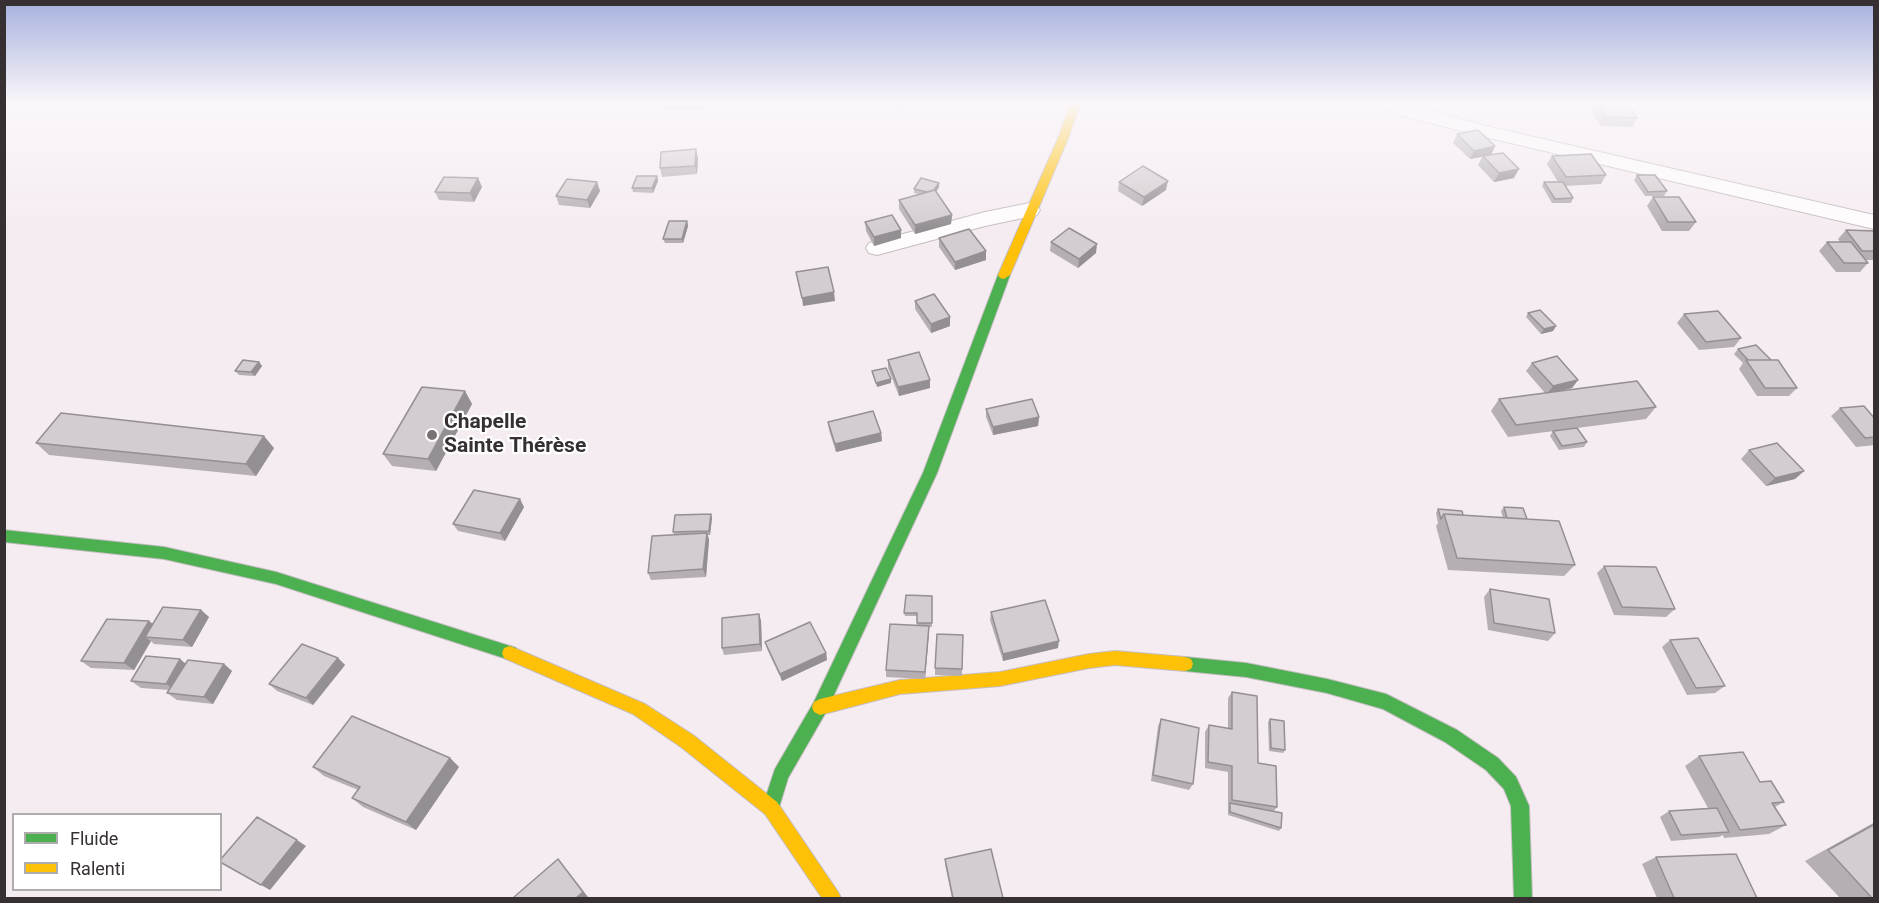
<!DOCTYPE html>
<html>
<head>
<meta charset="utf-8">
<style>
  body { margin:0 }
  #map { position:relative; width:1879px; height:903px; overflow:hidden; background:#f5ecf1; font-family:Roboto,sans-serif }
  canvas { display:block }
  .frame { position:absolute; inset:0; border:6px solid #363033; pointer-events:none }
  .legend { position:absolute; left:12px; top:813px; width:210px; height:78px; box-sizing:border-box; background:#fff; border:2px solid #afacad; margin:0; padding:8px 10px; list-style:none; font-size:18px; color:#363033 }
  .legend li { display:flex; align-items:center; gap:12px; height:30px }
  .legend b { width:30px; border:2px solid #afacad }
</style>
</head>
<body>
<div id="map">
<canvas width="1879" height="903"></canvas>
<div class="frame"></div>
<ul class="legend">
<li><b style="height:8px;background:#4caf50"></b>Fluide</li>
<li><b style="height:8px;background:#ffc107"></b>Ralenti</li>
</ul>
</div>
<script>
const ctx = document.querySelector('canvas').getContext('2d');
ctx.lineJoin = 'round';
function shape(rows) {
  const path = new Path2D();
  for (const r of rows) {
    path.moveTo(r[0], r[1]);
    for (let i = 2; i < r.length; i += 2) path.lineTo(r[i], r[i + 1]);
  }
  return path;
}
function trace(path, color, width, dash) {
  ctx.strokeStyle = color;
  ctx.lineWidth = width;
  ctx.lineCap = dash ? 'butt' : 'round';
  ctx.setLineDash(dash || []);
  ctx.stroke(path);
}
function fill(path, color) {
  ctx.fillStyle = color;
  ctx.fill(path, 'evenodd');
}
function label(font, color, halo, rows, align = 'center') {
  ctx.font = font + ' Roboto,sans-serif';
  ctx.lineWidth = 4.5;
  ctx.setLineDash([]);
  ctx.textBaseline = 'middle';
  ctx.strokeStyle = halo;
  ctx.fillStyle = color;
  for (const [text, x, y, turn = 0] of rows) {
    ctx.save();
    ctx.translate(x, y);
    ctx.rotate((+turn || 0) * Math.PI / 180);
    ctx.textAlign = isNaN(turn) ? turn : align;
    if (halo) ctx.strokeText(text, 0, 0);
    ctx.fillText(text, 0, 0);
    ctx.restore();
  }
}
const street = shape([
  [1382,104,1405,104,1486,126,1874,215,1874,229,1477,135,1396,114,1384,108,1382,104],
  [1030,203,1037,205,1040,210,1037,215,985,226,877,255,869,253,866,248,869,243,877,241,985,212,1030,203]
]);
const fast = shape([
  [1004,271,1010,275,937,473,826,712,788,778,777,814,771,817,765,814,762,808,775,769,814,702,923,473,998,275,1004,271],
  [4,530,164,547,276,572,510,646,516,648,518,653,516,658,510,660,276,584,164,559,4,542,4,530],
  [1185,657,1246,663,1327,679,1386,694,1457,730,1498,758,1516,777,1529,806,1532,898,1514,898,1511,806,1504,789,1486,770,1445,742,1383,709,1327,693,1246,677,1185,671,1179,669,1177,664,1179,659,1185,657]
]);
const slow = shape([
  [1070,104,1080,104,1069,136,1010,275,1004,279,1000,278,998,275,1059,136,1070,104],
  [510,646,645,704,693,735,777,802,838,892,841,898,822,898,765,814,681,747,633,714,504,658,502,653,504,648,510,646],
  [1115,651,1185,657,1191,659,1193,664,1191,669,1185,671,1115,665,1089,668,1000,686,900,694,820,715,814,712,812,707,814,702,820,699,900,680,1000,672,1089,654,1115,651]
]);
const wall = shape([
  [662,104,704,104,702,110,663,110],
  [891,104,911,104,899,109],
  [1593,104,1628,104,1637,118,1632,127,1601,126,1590,109],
  [1457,134,1495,146,1491,155,1514,178,1494,182,1478,165,1482,157,1470,159,1453,143],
  [1552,156,1606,175,1601,184,1565,186,1573,198,1571,203,1552,203,1542,186,1544,182,1558,182,1547,164],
  [698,158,697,174,662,177,660,168],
  [1637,175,1667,191,1664,196,1645,196,1634,180],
  [657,176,658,181,653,193,633,192,632,188],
  [478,178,482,187,474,202,439,200,435,192],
  [597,182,600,191,590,208,559,205,556,196],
  [1119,182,1166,190,1142,206,1118,191],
  [939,187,936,192,952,215,951,224,915,234,899,209,899,200,919,194,914,193,914,189],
  [1653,197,1696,222,1689,231,1662,231,1647,206],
  [687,221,688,226,683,243,665,243,663,239],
  [865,222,901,230,901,238,874,246,866,231],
  [1846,230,1875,231,1875,260,1865,260,1868,263,1860,272,1836,272,1819,251,1827,242,1840,242,1838,239],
  [939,238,986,251,986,260,955,270,939,247],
  [1051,242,1096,253,1078,268,1050,251],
  [915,301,950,317,950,326,931,333,915,309],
  [1528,313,1556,326,1553,331,1541,334,1526,317],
  [1684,314,1741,338,1734,347,1699,350,1677,323],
  [1738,349,1771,360,1797,388,1789,396,1757,396,1739,369,1743,363,1734,354],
  [888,360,930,388,899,396,888,368],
  [259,362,262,366,255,376,239,375,235,371],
  [1532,363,1578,380,1572,388,1559,391,1656,407,1646,419,1508,437,1491,411,1499,399,1545,393,1526,371],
  [465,391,472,404,436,471,392,466,383,454],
  [1840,408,1875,419,1875,445,1856,447,1831,416],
  [986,409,1039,417,1038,426,993,435,986,417],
  [828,422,881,433,882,441,836,452,829,430],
  [1553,431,1587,442,1584,447,1559,450,1550,436],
  [36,443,274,448,256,476,49,455],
  [1749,450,1804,471,1795,479,1766,486,1741,459],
  [524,507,505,541,458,531,453,524],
  [1504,507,1527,519,1575,565,1564,576,1448,570,1436,526,1438,523,1436,513,1438,509,1463,515,1503,518,1501,511],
  [712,518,710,535,708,535,709,540,706,577,651,580,648,573,674,534,673,532],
  [1604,566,1675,609,1666,617,1614,615,1597,573],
  [1490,589,1555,633,1548,641,1488,630,1484,597],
  [932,596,932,627,929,627,925,679,886,677,886,670,917,625,917,616,905,616,904,613],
  [201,610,209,617,192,647,154,644,151,641,134,670,91,668,81,661,153,623],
  [991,612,1058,648,1003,661,990,620],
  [759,614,761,621,762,651,724,655,722,648],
  [963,635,962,676,935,675,935,668],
  [1670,640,1725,686,1715,693,1687,695,1662,647],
  [765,642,826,653,827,660,782,681,767,649],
  [338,658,345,665,313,705,277,691,269,684],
  [180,659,186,664,224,664,232,671,213,704,177,700,167,693,170,690,141,688,131,681],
  [1232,692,1258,763,1277,807,1274,811,1281,828,1279,831,1228,815,1228,772,1205,768,1205,732,1209,725,1228,728,1228,698],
  [1161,719,1193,784,1189,790,1151,781,1158,726],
  [1270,719,1285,750,1283,753,1269,751,1268,722],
  [1699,756,1760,782,1784,802,1775,807,1786,825,1769,834,1724,838,1723,835,1719,837,1671,841,1660,817,1669,811,1708,808,1685,766],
  [450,758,459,767,416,830,363,807,352,798,358,790,324,776,313,767],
  [1875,822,1875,898,1840,898,1805,861],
  [1656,857,1757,898,1657,898,1642,864],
  [945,859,1003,898,952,898,945,864]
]);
const shadedWall = shape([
  [899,104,911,104,899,109],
  [1495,146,1491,155,1470,159,1474,151],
  [696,149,698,158,697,174,695,166],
  [1519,169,1514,178,1494,182,1499,173],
  [657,176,658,181,653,193,652,188],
  [478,178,482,187,474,202,470,193],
  [1168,181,1166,190,1142,206,1144,197],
  [597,182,600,191,590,208,587,200],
  [939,183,939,187,932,198,932,193],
  [952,215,951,224,915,234,915,225],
  [687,221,688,226,683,243,682,239],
  [901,230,901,238,874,246,874,237],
  [1097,244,1096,253,1078,268,1079,259],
  [986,251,986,260,955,270,955,262],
  [834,292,835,301,803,306,802,298],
  [950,317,950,326,931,333,931,324],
  [1556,326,1553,331,1541,334,1544,329],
  [259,362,262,366,255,376,251,372],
  [891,379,891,383,877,387,876,383],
  [930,380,930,388,899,396,898,387],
  [1578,380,1572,388,1547,394,1553,386],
  [465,391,472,404,436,471,428,459],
  [1039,417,1038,426,993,435,993,427],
  [881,433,882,441,836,452,835,444],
  [264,436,274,448,256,476,246,464],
  [1804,471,1795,479,1766,486,1775,478],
  [520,499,524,507,505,541,500,533],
  [711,514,712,518,710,535,709,531],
  [707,533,709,540,706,577,703,569],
  [201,610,209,617,192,647,183,640],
  [759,614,761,621,762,651,760,644],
  [149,621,158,628,145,637,151,641,134,670,124,663],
  [929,626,929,633,925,679,925,672],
  [1059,641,1058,648,1003,661,1003,654],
  [826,653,827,660,782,681,780,674],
  [338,658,345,665,313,705,306,698],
  [180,659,189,667,175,690,166,684],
  [224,664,232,671,213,704,204,697],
  [450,758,459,767,416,830,406,822],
  [297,840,306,846,270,890,261,885],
  [558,859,588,897,586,898,576,898]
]);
const building = shape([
  [1598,104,1628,104,1637,118,1606,117,1598,104],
  [1478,130,1495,146,1474,151,1457,134,1478,130],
  [696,149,695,166,660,168,661,152,696,149],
  [1503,153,1519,169,1499,173,1483,156,1503,153],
  [1591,154,1606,175,1566,177,1552,156,1591,154],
  [1143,166,1168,181,1144,197,1119,182,1143,166],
  [1637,175,1655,175,1667,191,1648,192,1637,175],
  [637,176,657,176,652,188,632,188,637,176],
  [444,177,478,178,470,193,435,192,444,177],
  [921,178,939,183,934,190,927,192,914,189,921,178],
  [567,179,597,182,587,200,556,196,567,179],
  [1544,182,1563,182,1573,198,1555,199,1544,182],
  [935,190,952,215,915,225,899,200,935,190],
  [1653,197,1679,197,1696,222,1668,222,1653,197],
  [892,215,901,230,874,237,865,222,892,215],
  [669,221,687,221,682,239,663,239,669,221],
  [1069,228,1097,244,1079,259,1051,242,1069,228],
  [969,229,986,251,955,262,939,238,969,229],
  [1846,230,1875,231,1875,251,1862,251,1846,230],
  [1827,242,1851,242,1868,263,1844,263,1827,242],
  [828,267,834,292,802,298,796,272,828,267],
  [934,294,950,317,931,324,915,301,934,294],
  [1540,310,1556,326,1544,329,1528,313,1540,310],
  [1718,311,1741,338,1706,342,1684,314,1718,311],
  [1756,345,1771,360,1748,360,1738,349,1756,345],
  [919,352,930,380,898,387,888,360,919,352],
  [1557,356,1578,380,1553,386,1532,363,1557,356],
  [243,360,259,362,251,372,235,371,243,360],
  [1746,360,1778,360,1797,388,1765,388,1746,360],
  [886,368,891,379,876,383,872,371,886,368],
  [1637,381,1656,407,1516,425,1499,399,1637,381],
  [422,387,465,391,428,459,383,454,422,387],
  [1032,399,1039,417,993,427,986,409,1032,399],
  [1864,406,1875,419,1875,437,1865,438,1840,408,1864,406],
  [873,411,881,433,835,444,828,422,873,411],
  [61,413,264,436,246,464,36,443,61,413],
  [1577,428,1587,442,1562,446,1553,431,1577,428],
  [1777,443,1804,471,1775,478,1749,450,1777,443],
  [474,490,520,499,500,533,453,524,474,490],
  [1504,507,1523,508,1527,519,1507,518,1504,507],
  [1438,509,1462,511,1463,515,1444,514,1441,519,1438,509],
  [711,514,709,531,673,532,675,515,711,514],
  [1444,514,1559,521,1575,565,1457,558,1444,514],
  [707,533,703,569,648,573,652,536,707,533],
  [1604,566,1656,567,1675,609,1622,607,1604,566],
  [1490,589,1549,599,1555,633,1494,623,1490,589],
  [906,595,932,596,932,623,917,623,917,613,904,613,906,595],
  [1045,600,1059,641,1003,654,991,612,1045,600],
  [163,607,201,610,183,640,145,637,163,607],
  [759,614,760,644,722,648,722,618,759,614],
  [107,619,149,621,124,663,81,661,107,619],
  [810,622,826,653,780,674,765,642,810,622],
  [890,624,929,626,925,672,886,670,890,624],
  [937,634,963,635,962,669,935,668,937,634],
  [1698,638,1725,686,1696,688,1670,640,1698,638],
  [302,644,338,658,306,698,269,684,302,644],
  [146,656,180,659,166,684,131,681,146,656],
  [188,660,224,664,204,697,167,693,188,660],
  [1232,692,1257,696,1258,763,1276,766,1277,807,1232,800,1232,766,1208,762,1209,725,1232,729,1232,692],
  [352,716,450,758,406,822,352,798,360,787,313,767,352,716],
  [1161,719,1199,728,1193,784,1153,775,1161,719],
  [1270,719,1284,721,1285,750,1271,748,1270,719],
  [1743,752,1760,782,1771,781,1784,802,1772,803,1786,825,1740,830,1699,756,1743,752],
  [1230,803,1282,813,1281,828,1230,812,1230,803],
  [1717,808,1729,832,1681,835,1669,811,1717,808],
  [257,817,297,840,261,885,220,862,220,860,257,817],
  [1875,824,1875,898,1872,898,1828,850,1875,824],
  [991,849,1003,898,953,898,945,859,991,849],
  [1736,854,1757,898,1674,898,1656,857,1736,854],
  [558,859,583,892,576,898,516,898,514,897,558,859]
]);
const markers = [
  [432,435,6,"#797276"]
];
const poiNames = [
  ["Chapelle",444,423],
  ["Sainte Thérèse",444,447]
];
trace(street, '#c5bdc1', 2);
trace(fast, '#c5bdc1', 2);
trace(slow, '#c5bdc1', 2);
fill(street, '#fefcfd');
fill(fast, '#4caf50');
fill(slow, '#ffc107');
fill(wall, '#b5afb3');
fill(shadedWall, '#948f92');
fill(building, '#d3ccd0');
trace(building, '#948f92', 1.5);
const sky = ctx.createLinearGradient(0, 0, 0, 230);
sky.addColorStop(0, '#a6b1de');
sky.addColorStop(0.45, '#faf6f9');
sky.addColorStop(1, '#faf6f900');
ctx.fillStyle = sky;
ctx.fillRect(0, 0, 1879, 230);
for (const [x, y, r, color] of markers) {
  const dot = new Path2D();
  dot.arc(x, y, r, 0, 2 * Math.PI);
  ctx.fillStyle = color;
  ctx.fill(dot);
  trace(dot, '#fff', 2);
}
label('bold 21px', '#363033', '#fff', poiNames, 'left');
</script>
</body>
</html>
